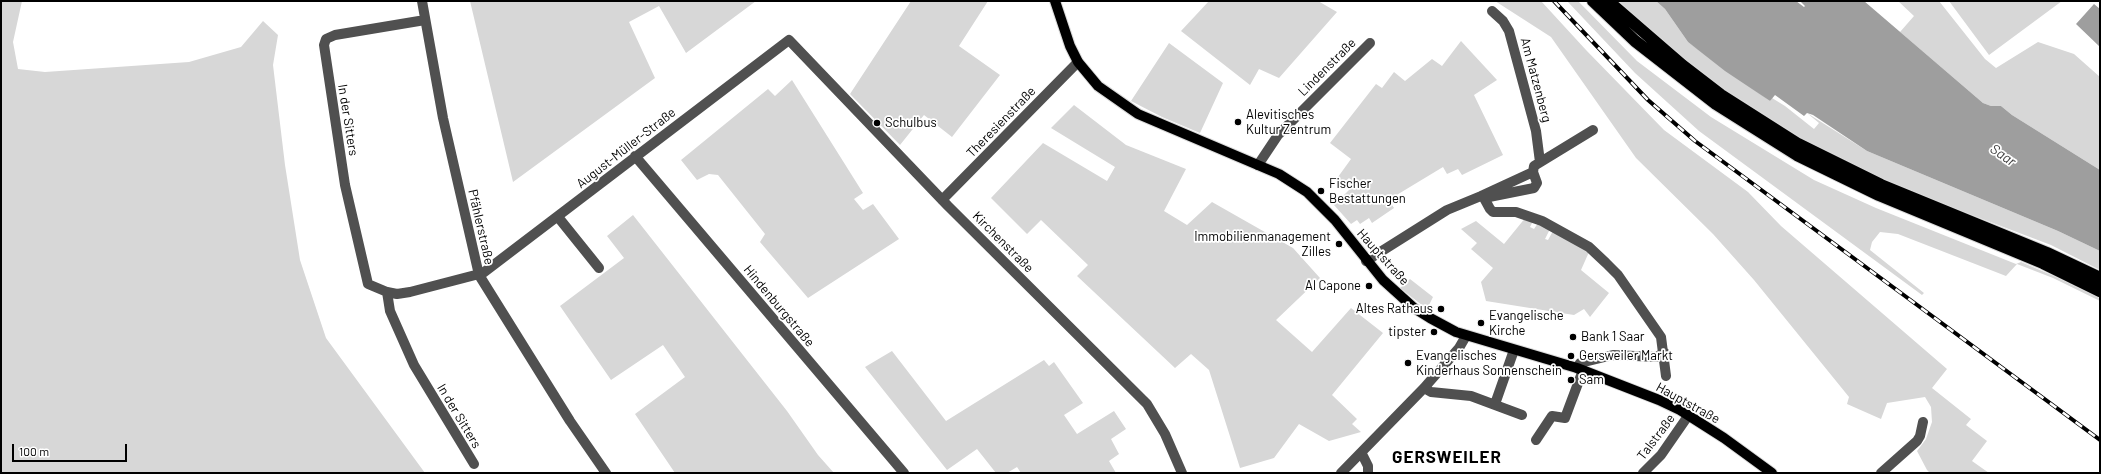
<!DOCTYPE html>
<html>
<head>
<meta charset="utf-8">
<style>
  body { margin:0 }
  #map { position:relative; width:2101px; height:474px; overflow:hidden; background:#fff; font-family:Barlow,sans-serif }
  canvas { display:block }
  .frame { position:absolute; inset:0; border:2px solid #000; pointer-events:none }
  .scale { position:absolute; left:12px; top:444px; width:115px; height:18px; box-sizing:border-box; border:2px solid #000; border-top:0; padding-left:5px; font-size:12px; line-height:14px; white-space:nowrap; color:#000; -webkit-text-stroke:3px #fff; paint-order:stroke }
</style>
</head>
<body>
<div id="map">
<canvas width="2101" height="474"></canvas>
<div class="frame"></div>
<div class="scale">100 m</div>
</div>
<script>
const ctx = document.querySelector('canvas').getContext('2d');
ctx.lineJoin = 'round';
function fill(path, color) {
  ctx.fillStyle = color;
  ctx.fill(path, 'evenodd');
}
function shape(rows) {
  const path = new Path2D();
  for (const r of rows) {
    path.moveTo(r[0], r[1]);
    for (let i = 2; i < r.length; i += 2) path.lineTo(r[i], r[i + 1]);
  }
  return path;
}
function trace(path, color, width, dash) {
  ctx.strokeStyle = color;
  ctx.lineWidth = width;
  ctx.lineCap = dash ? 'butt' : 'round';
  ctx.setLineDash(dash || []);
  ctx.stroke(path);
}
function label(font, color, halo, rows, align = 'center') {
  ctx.font = font + ' Barlow,sans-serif';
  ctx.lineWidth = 3.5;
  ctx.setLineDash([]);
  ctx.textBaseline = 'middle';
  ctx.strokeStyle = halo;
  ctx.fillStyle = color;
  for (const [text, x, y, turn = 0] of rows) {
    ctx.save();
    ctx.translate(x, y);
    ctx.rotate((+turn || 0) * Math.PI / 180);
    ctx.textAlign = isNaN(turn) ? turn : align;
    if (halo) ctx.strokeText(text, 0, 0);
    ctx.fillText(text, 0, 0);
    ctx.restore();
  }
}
const green = shape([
  [1,1,22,1,13,42,18,69,45,72,189,62,241,47,263,21,278,35,273,65,285,165,300,260,326,338,425,473,1,473],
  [470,1,756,1,686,53,659,6,629,22,655,78,513,182],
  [911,1,988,1,959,46,1000,75,952,137,924,115,900,145,850,94],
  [1209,1,1318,1,1337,12,1279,78,1259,69,1250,85,1181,31],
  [1495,1,1541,1,1586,50,1664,130,1748,192,1781,226,1947,369,1932,388,1971,419,1966,425,1987,441,1972,461,1989,473,1930,473,1927,470,1917,451,1926,439,1932,422,1931,407,1925,397,1887,403,1881,419,1847,404,1849,397,1754,280,1713,234,1636,158,1551,37],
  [1567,1,1578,1,1637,61,1711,117,1814,180,1876,208,2016,264,2021,262,2054,276,2100,298,2100,301,2053,278,2017,264,2006,276,1898,234,1880,232,1872,242,1870,250,1924,293,1922,295,1699,131,1635,73],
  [1619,1,1656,1,1665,9,1688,42,1770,101,1772,98,1785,106,1814,129,1819,123,1807,113,1867,151,2058,231,2100,251,2100,270,2051,245,1882,181,1804,144,1731,97,1653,37],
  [1898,1,1939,1,1985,59,1996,68,2038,42,2074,54,2100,77,2100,170,2012,115,2001,106,1991,106,1983,103,1900,32,1914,16],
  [1949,1,2062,1,1989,55],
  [1461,41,1497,80,1474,95,1503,155,1462,175,1458,169,1447,174,1443,167,1395,196,1390,202,1394,208,1372,223,1369,218,1360,224,1357,220,1351,224,1334,205,1355,184,1349,178,1344,183,1338,177,1351,159,1330,143,1376,84,1382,88,1394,72,1405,81,1432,59,1442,66],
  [1169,43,1223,83,1200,133,1162,117,1131,101],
  [792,80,863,193,854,199,863,210,873,204,899,239,808,298,760,242,765,234,718,175,709,174,697,180,681,160,768,89,775,96],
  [1074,105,1126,145,1186,169,1164,211,1187,225,1212,202,1293,248,1320,278,1276,320,1312,352,1351,308,1383,333,1332,395,1357,419,1352,424,1361,432,1329,441,1299,424,1274,458,1240,468,1209,370,1191,354,1175,368,1077,276,1088,265,1041,220,1027,234,991,198,1043,143,1107,181,1115,167,1051,128],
  [633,215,787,411,818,455,834,473,675,473,635,414,685,377,663,345,611,380,560,306,624,258,607,236],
  [1526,217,1533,221,1530,227,1534,229,1538,223,1550,229,1545,239,1548,240,1553,231,1589,252,1581,270,1609,293,1590,317,1584,309,1574,315,1486,301,1481,282,1493,268,1471,249,1477,243,1461,229,1476,221,1504,244],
  [1410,279,1433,297,1427,309,1400,288],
  [892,351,946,421,1044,360,1049,366,1054,362,1083,403,1064,415,1077,434,1114,411,1126,429,1111,439,1119,454,1109,461,1116,473,1021,473,1017,467,1007,473,996,473,977,449,947,470,865,367]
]);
const water = shape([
  [1656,1,1796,1,1804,7,1805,6,1800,1,1864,1,1983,103,1991,106,2001,106,2012,115,2100,170,2100,251,2058,231,1867,151,1813,115,1807,113,1804,116,1775,95,1770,101,1725,71,1688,42,1665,9],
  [2094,4,2100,9,2100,47,2076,24]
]);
const minor = shape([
  [422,1,443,118,479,275,570,421,606,473],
  [1492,11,1503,21,1509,31,1536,131,1540,162],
  [425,20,335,35,326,39,324,45,345,185,368,284,387,292,397,294,410,292,483,273,789,40,948,206,1147,404,1165,434,1182,473],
  [635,156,904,473],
  [1258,165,1278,135,1370,43],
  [1489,197,1534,188,1537,183,1533,172],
  [1484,198,1490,209,1493,212,1516,212,1542,221,1589,247,1606,263,1618,275,1661,337,1666,376],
  [942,200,1078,62],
  [558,217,599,268],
  [1366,261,1447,210,1481,196,1533,172,1534,166,1593,130],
  [387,292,390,311,414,365,474,464],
  [1577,368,1580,363,1613,355,1657,357,1664,352],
  [1424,388,1431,392,1471,396,1522,415],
  [1495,404,1514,350],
  [1536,440,1552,416,1565,418,1583,370],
  [1362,454,1368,466,1368,473],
  [1341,473,1424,388,1459,348,1466,336],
  [1643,473,1661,455,1688,416],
  [1881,473,1917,441,1920,436,1923,422]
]);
const major = shape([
  [1055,1,1070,46,1078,62,1098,86,1138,114,1279,174,1307,192,1335,220,1383,280,1414,308,1430,318,1456,332,1577,368,1659,400,1680,410,1724,438,1772,473]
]);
const highway = shape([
  [1593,1,1635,41,1716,104,1797,155,1879,195,2043,263,2100,291],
  [1608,1,1682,65,1721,95,1798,144,1881,185,2047,253,2100,278]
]);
const rail = shape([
  [1554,1,1648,100,1695,141,2100,440]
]);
const markers = [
  [1238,122,4,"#000"],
  [877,123,4,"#000"],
  [1321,191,4,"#000"],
  [1339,244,4,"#000"],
  [1369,286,4,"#000"],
  [1441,309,4,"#000"],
  [1481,323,4,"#000"],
  [1434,332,4,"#000"],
  [1573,337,4,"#000"],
  [1571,356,4,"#000"],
  [1408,363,4,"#000"],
  [1571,380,4,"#000"]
];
const streetNames = [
  ["Lindenstraße",1327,67,-45],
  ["Am Matzenberg",1536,80,75],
  ["In der Sitters",348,120,81],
  ["Theresienstraße",1001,122,-46],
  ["August-Müller-Straße",626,148,-38],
  ["Pfählerstraße",481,227,77],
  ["Kirchenstraße",1003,242,45],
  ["Hauptstraße",1383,257,48],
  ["Hindenburgstraße",779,306,50],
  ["Hauptstraße",1688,403,29],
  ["In der Sitters",459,416,59],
  ["Talstraße",1656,437,-53]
];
const poiNames = [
  ["Alevitisches",1246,115],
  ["Kultur Zentrum",1246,130],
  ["Schulbus",885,123],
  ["Fischer",1329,184],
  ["Bestattungen",1329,199],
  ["Immobilienmanagement",1331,237,"right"],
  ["Zilles",1331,252,"right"],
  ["Al Capone",1361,286,"right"],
  ["Altes Rathaus",1433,309,"right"],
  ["Evangelische",1489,316],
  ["Kirche",1489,331],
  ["tipster",1426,332,"right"],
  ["Bank 1 Saar",1581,337],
  ["Evangelisches",1416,356],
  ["Kinderhaus Sonnenschein",1416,371],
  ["Gersweiler Markt",1579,356],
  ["Sam",1579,380]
];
const waterNames = [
  ["Saar",2003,155,35]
];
const districtNames = [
  ["GERSWEILER",1447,457]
];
fill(green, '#d7d7d7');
fill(water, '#9e9e9e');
trace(major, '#dbdbdb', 12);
trace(highway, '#dbdbdb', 14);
trace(minor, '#505050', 10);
trace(major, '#000', 10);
trace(highway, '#000', 12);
trace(rail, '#000', 4);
trace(rail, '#fff', 2.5, [8]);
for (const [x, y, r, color] of markers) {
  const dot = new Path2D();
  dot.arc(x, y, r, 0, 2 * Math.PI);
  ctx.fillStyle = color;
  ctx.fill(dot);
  trace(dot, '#fff', 1.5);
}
label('13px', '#000', '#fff', streetNames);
label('13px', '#000', '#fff', poiNames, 'left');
label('italic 14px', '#3f3f3f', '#fff', waterNames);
ctx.letterSpacing = '1px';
label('bold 17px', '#000', '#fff', districtNames);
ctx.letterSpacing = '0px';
</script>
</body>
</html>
